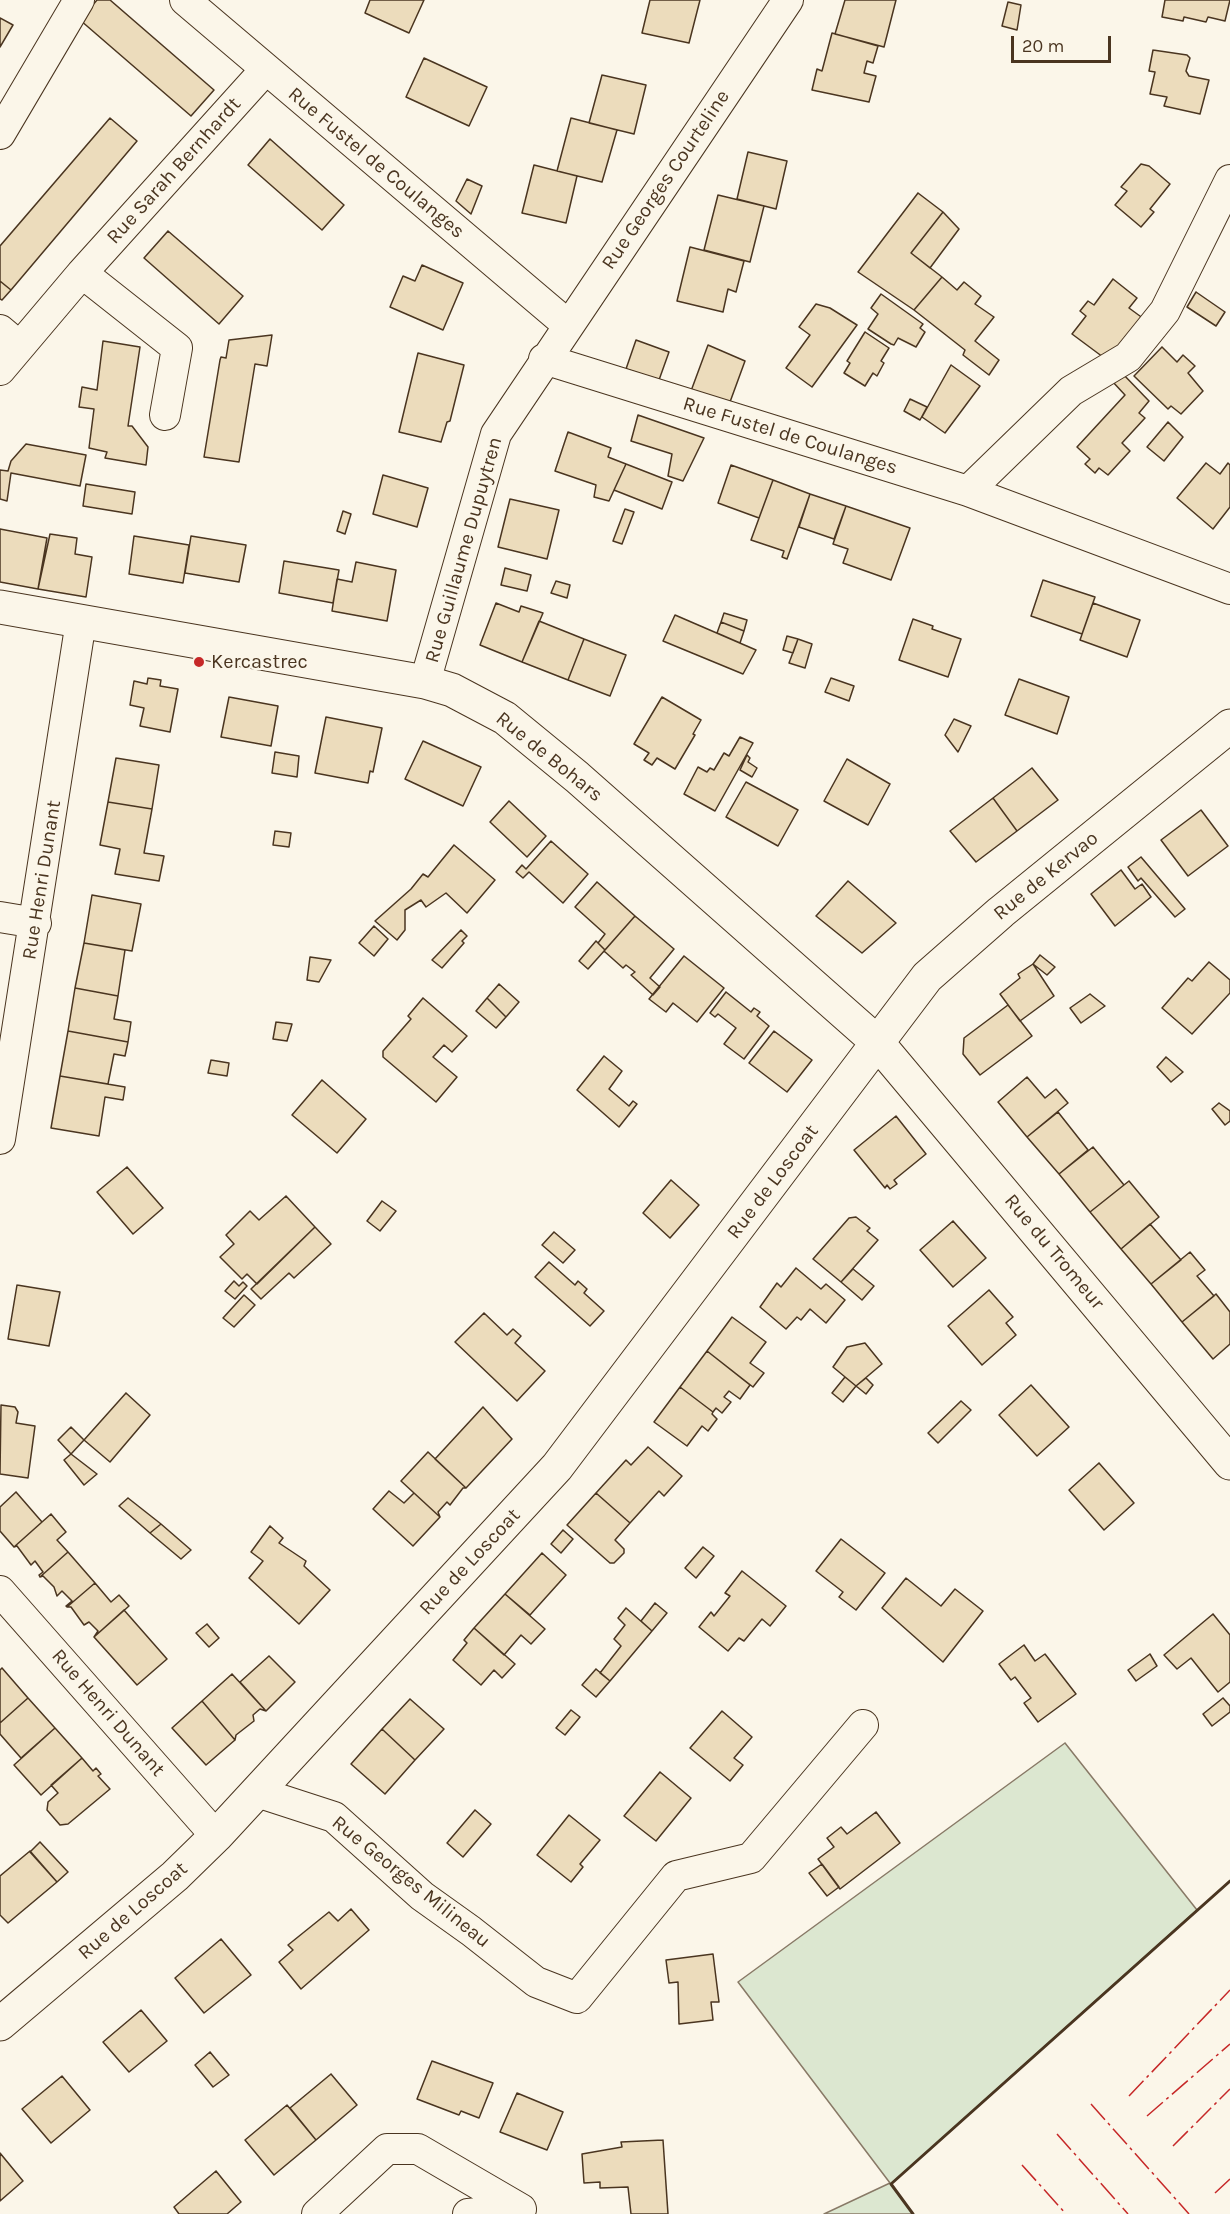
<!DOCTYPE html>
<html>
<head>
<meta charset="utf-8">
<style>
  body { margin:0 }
  #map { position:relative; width:1230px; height:2214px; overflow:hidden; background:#fbf6e9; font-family:Karla,sans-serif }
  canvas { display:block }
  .scale { position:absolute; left:1011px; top:36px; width:100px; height:27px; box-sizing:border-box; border:3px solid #4a3520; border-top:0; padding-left:8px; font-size:18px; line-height:21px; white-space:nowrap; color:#4a3520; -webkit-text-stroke:4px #fbf6e9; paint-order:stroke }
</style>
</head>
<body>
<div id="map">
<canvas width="1230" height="2214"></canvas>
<div class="scale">20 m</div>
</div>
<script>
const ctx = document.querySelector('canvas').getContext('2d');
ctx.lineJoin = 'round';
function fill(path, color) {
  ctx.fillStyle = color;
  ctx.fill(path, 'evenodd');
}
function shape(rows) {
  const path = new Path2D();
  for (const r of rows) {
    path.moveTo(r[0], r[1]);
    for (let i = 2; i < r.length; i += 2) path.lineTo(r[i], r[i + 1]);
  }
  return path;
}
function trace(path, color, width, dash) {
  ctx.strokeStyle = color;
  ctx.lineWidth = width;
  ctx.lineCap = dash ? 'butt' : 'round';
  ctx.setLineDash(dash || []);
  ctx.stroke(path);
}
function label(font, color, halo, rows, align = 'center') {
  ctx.font = font + ' Karla,sans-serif';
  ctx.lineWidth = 4.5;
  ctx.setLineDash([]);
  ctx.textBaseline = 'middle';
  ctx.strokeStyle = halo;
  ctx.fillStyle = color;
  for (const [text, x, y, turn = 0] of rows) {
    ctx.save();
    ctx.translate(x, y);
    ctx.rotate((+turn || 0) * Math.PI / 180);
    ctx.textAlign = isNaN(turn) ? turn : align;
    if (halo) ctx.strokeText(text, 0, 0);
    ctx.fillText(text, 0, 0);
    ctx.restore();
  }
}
const green = shape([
  [1065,1743,1197,1910,891,2184,913,2214,824,2214,890,2183,738,1982,1065,1743]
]);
const building = shape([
  [97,0,110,0,214,90,191,116,80,20,97,0],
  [370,0,424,0,409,33,365,13,370,0],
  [650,0,700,0,689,43,642,33,650,0],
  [845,0,896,0,884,47,835,34,845,0],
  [1165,0,1230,0,1225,21,1208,17,1206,22,1184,17,1183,21,1162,17,1165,0],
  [1008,2,1021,5,1017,30,1002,26,1008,2],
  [0,18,13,25,0,47,0,18],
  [832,33,878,46,873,63,867,61,864,73,876,76,869,102,812,90,817,69,822,71,832,33],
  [1153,50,1187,55,1190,58,1186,71,1189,76,1209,80,1200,114,1164,106,1167,97,1150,94,1155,72,1149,71,1153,50],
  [424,58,487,87,469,126,406,97,424,58],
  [602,75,646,85,634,134,589,123,602,75],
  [110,118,137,141,11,290,0,281,0,246,110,118],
  [571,118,617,130,602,182,557,171,571,118],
  [270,139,344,205,322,230,248,165,270,139],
  [748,152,787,161,776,209,737,199,748,152],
  [1141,164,1149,166,1170,184,1150,209,1154,212,1141,227,1115,205,1127,191,1121,187,1141,164],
  [534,165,577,176,566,223,522,213,534,165],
  [467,179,482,186,471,214,456,201,467,179],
  [918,193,943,212,911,253,942,277,914,310,858,272,918,193],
  [718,195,764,206,750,262,704,250,718,195],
  [943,212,959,229,930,268,911,253,943,212],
  [168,231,243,296,219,324,144,258,168,231],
  [690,247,744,261,736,292,728,289,723,312,677,301,690,247],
  [422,265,463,283,443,330,390,307,403,276,415,281,422,265],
  [942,277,957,290,964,282,981,296,975,304,994,317,975,341,999,360,989,375,963,355,965,350,914,310,942,277],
  [1113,279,1137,298,1129,308,1144,319,1111,363,1072,334,1086,316,1080,311,1088,301,1094,305,1113,279],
  [0,281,11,290,2,300,0,299,0,281],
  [1196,292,1225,312,1216,326,1187,307,1196,292],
  [881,294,923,324,920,328,925,332,916,347,898,338,894,345,891,344,868,329,878,314,871,308,881,294],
  [816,304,830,308,857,325,812,387,786,368,810,335,799,327,816,304],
  [865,332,889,348,881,361,884,363,877,376,873,373,865,386,844,373,850,363,847,361,865,332],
  [272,335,267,366,255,364,239,462,204,457,220,360,221,357,226,358,229,340,272,335],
  [636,340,669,352,659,380,626,369,636,340],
  [103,341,140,347,128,426,132,426,148,447,146,465,105,458,107,452,89,448,94,409,79,407,82,387,97,390,103,341],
  [708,345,745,361,730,402,691,391,708,345],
  [1162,347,1177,362,1183,355,1195,366,1188,373,1203,391,1181,414,1171,406,1168,409,1134,376,1162,347],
  [418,353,464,365,450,421,447,422,441,442,399,432,418,353],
  [951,365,980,386,945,433,922,417,951,365],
  [1121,372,1149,401,1139,413,1145,418,1122,443,1130,451,1108,475,1099,468,1095,473,1085,464,1090,459,1077,447,1125,395,1112,381,1121,372],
  [910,399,927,407,920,420,904,411,910,399],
  [638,415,704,438,683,481,668,476,672,454,631,441,638,415],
  [1168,422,1183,437,1164,461,1147,447,1168,422],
  [568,432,611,448,608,457,626,464,609,501,594,497,596,485,555,471,568,432],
  [26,444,86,455,80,486,11,473,7,501,0,499,0,470,8,471,11,461,26,444],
  [1206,463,1220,474,1228,463,1230,465,1230,507,1213,529,1177,498,1206,463],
  [626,464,672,482,662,509,614,490,626,464],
  [731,465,773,480,759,518,718,503,731,465],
  [383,475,428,488,417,527,373,514,383,475],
  [773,480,810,494,787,559,782,557,784,551,751,540,773,480],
  [86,484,135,492,132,514,83,506,86,484],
  [810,494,846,506,834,539,799,527,810,494],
  [510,499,559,510,547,559,498,547,510,499],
  [846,506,910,528,891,580,843,563,848,549,833,544,846,506],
  [625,509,634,512,622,544,613,541,625,509],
  [343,511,351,514,345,534,337,531,343,511],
  [0,529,47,538,38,589,0,582,0,529],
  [50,534,77,538,75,554,92,557,86,597,38,589,50,534],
  [134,536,189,545,183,583,129,574,134,536],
  [191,536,246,545,239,582,185,573,191,536],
  [284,561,339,570,333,603,279,593,284,561],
  [356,562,396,570,387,621,332,611,337,579,352,582,356,562],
  [505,568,531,575,527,591,501,585,505,568],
  [1043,580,1095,597,1082,634,1031,616,1043,580],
  [556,581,570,585,567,598,551,593,556,581],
  [496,603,519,612,521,606,543,613,522,662,480,645,496,603],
  [1093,603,1140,620,1127,657,1080,640,1093,603],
  [724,613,747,620,744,631,721,622,724,613],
  [675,615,756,650,743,674,663,641,675,615],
  [913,619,933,626,932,629,961,639,948,677,899,660,913,619],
  [539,621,584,639,568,680,522,662,539,621],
  [721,622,744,631,740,643,717,633,721,622],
  [787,636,798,639,793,653,783,650,787,636],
  [584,639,626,655,610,696,568,680,584,639],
  [798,639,812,644,805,668,789,663,798,639],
  [148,678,161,680,160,686,178,689,170,732,140,726,144,708,130,705,134,681,147,684,148,678],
  [831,678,854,686,849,701,825,692,831,678],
  [1019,679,1069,697,1057,734,1005,715,1019,679],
  [229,697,278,706,271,746,221,737,229,697],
  [662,697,701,720,693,734,695,735,675,769,657,758,652,765,644,760,649,753,634,744,662,697],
  [326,717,382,728,373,772,370,771,368,783,315,773,326,717],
  [954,719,971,726,958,752,945,735,954,719],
  [740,737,753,743,715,811,684,794,698,767,707,772,710,768,714,770,724,753,729,756,740,737],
  [423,741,481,767,463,806,405,779,423,741],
  [275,752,299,756,297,777,272,773,275,752],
  [747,755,750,758,748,762,757,768,752,777,740,770,747,755],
  [116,758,159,765,152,809,108,802,116,758],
  [847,759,890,784,868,825,824,801,847,759],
  [1032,768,1058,800,1017,831,993,798,1032,768],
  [746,782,798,810,778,846,726,817,746,782],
  [993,798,1017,831,976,862,950,831,993,798],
  [509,801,546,836,527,857,490,822,509,801],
  [108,802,152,809,144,853,164,856,159,881,115,874,120,849,100,845,108,802],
  [1201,810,1228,846,1188,876,1161,840,1201,810],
  [275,831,291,833,289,847,273,845,275,831],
  [551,841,588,874,563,903,529,872,523,878,516,872,522,865,526,869,551,841],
  [454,845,495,880,467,913,446,893,426,907,421,900,405,910,405,930,397,940,375,921,411,889,423,874,428,877,454,845],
  [1141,857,1185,909,1175,917,1141,878,1138,881,1128,867,1141,857],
  [1121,870,1135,889,1142,884,1151,897,1115,926,1091,894,1121,870],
  [848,881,896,923,862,953,816,916,848,881],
  [597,882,635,916,605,950,598,943,605,934,575,907,597,882],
  [92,895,141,904,132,951,84,943,92,895],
  [635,916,674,949,650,978,660,987,653,995,631,975,635,972,626,965,623,968,604,951,635,916],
  [374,926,388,939,374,956,359,943,374,926],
  [461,930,467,936,462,941,464,943,442,968,432,960,461,930],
  [596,941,605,950,588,969,579,961,596,941],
  [84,943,125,950,118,996,75,988,84,943],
  [1040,955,1055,967,1047,975,1033,964,1040,955],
  [684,956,724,988,697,1022,673,1003,666,1012,649,999,684,956],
  [310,957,331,960,319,982,307,980,310,957],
  [1209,962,1230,980,1230,993,1192,1034,1162,1008,1188,978,1192,981,1209,962],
  [1033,964,1054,996,1020,1021,1000,994,1020,978,1018,974,1033,964],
  [499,984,519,1002,506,1017,487,998,499,984],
  [75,988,118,996,114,1019,131,1022,128,1042,68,1031,75,988],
  [726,992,751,1012,754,1008,760,1012,757,1016,769,1026,744,1059,724,1044,736,1028,718,1014,715,1017,710,1013,726,992],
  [1090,994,1105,1006,1081,1023,1070,1008,1090,994],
  [423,998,467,1036,452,1052,444,1045,433,1057,457,1077,436,1102,383,1057,383,1051,411,1019,408,1016,423,998],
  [487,998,506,1017,496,1028,476,1011,487,998],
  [1008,1005,1032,1036,980,1075,963,1054,964,1038,1008,1005],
  [276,1022,292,1024,287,1041,273,1039,276,1022],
  [68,1031,128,1042,125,1056,114,1054,108,1084,60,1076,68,1031],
  [774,1031,812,1060,787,1092,749,1063,774,1031],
  [604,1056,622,1071,609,1089,629,1106,633,1101,637,1104,619,1127,577,1090,604,1056],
  [1166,1057,1183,1072,1171,1082,1157,1067,1166,1057],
  [211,1060,229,1063,227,1076,208,1073,211,1060],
  [60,1076,125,1087,123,1100,105,1097,99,1136,51,1128,60,1076],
  [1027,1077,1045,1098,1056,1089,1068,1103,1027,1137,998,1102,1027,1077],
  [322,1080,366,1119,337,1153,292,1115,322,1080],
  [1219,1103,1230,1111,1230,1121,1225,1125,1212,1109,1219,1103],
  [1058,1112,1088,1150,1059,1174,1027,1137,1058,1112],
  [896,1116,926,1154,894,1180,897,1184,890,1189,887,1185,885,1188,854,1150,896,1116],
  [1093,1147,1124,1185,1090,1212,1059,1174,1093,1147],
  [127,1167,163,1208,133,1234,97,1192,127,1167],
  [671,1180,699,1205,670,1238,643,1213,671,1180],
  [1129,1181,1159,1217,1121,1249,1090,1212,1129,1181],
  [286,1196,315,1227,257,1284,247,1274,242,1279,220,1257,234,1244,226,1235,250,1211,259,1220,286,1196],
  [382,1201,396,1211,380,1231,367,1221,382,1201],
  [856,1217,870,1228,867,1231,878,1240,841,1282,813,1259,849,1218,856,1217],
  [953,1221,986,1258,953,1287,920,1250,953,1221],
  [1150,1224,1181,1260,1151,1284,1121,1249,1150,1224],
  [315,1227,331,1244,294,1278,289,1273,261,1299,251,1289,315,1227],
  [554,1232,575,1250,563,1263,542,1245,554,1232],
  [1190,1252,1205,1270,1197,1276,1214,1296,1182,1322,1151,1284,1190,1252],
  [549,1262,575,1285,578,1281,587,1289,584,1293,604,1311,590,1326,535,1277,549,1262],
  [796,1268,821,1289,826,1284,845,1300,826,1323,810,1309,801,1320,797,1317,786,1329,760,1307,777,1283,781,1287,796,1268],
  [853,1269,874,1286,862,1300,841,1282,853,1269],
  [234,1281,239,1286,243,1282,247,1286,235,1299,225,1291,234,1281],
  [17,1285,60,1292,49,1346,8,1339,17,1285],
  [989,1290,1013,1317,1006,1323,1016,1335,982,1365,948,1326,989,1290],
  [1216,1294,1230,1312,1230,1344,1213,1359,1182,1322,1216,1294],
  [244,1295,255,1305,234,1327,223,1318,244,1295],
  [484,1313,507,1335,513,1329,521,1336,515,1343,545,1371,517,1401,455,1342,484,1313],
  [732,1317,766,1342,750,1363,764,1373,753,1387,707,1351,732,1317],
  [865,1343,882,1364,856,1386,833,1367,847,1347,865,1343],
  [707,1351,750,1385,740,1399,729,1391,724,1397,731,1402,722,1413,716,1408,713,1412,680,1387,707,1351],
  [845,1377,856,1386,843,1402,832,1393,845,1377],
  [866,1378,873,1385,866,1394,856,1386,866,1378],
  [1031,1385,1069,1427,1037,1456,999,1415,1031,1385],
  [680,1387,713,1412,712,1414,717,1419,708,1431,702,1426,687,1446,654,1422,680,1387],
  [126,1393,150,1415,110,1462,84,1440,126,1393],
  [961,1401,971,1410,938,1443,928,1433,961,1401],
  [1,1405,15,1407,18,1412,16,1423,35,1426,28,1478,0,1474,1,1405],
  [483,1407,512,1439,466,1488,435,1459,483,1407],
  [71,1427,84,1440,71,1454,58,1440,71,1427],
  [648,1447,682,1476,664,1496,659,1491,630,1523,596,1493,626,1460,631,1465,648,1447],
  [428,1452,466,1488,463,1488,450,1505,447,1502,438,1512,440,1517,401,1481,428,1452],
  [71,1454,97,1474,84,1485,64,1460,71,1454],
  [1099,1463,1134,1503,1104,1530,1069,1490,1099,1463],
  [389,1491,404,1503,414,1493,440,1517,413,1546,373,1509,389,1491],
  [16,1492,42,1522,14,1547,0,1531,0,1507,16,1492],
  [596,1493,630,1523,615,1540,624,1549,624,1553,614,1563,610,1563,567,1525,596,1493],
  [128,1498,161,1524,150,1533,119,1506,128,1498],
  [51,1514,66,1532,57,1540,68,1552,40,1577,39,1575,43,1572,35,1561,31,1565,17,1546,14,1547,51,1514],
  [161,1524,191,1550,181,1559,150,1533,161,1524],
  [270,1526,283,1538,279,1543,306,1561,304,1566,330,1590,299,1624,249,1578,263,1561,251,1552,270,1526],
  [563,1530,573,1539,561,1553,551,1544,563,1530],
  [841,1539,885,1573,856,1610,839,1597,843,1592,816,1571,841,1539],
  [703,1547,714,1556,696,1578,685,1568,703,1547],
  [68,1552,95,1583,67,1607,66,1606,72,1601,62,1591,57,1596,54,1587,43,1576,40,1577,68,1552],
  [542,1553,566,1575,530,1615,505,1594,542,1553],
  [742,1571,786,1606,770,1626,762,1619,744,1641,739,1638,728,1651,699,1627,711,1612,714,1616,730,1596,725,1593,742,1571],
  [906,1578,941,1606,955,1589,983,1611,943,1662,882,1608,906,1578],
  [95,1583,111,1602,119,1595,129,1606,94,1637,98,1631,89,1622,84,1625,71,1607,67,1607,95,1583],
  [505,1594,545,1629,531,1644,521,1635,504,1655,474,1628,505,1594],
  [655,1603,667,1613,652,1631,641,1621,655,1603],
  [626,1608,652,1631,610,1681,600,1673,621,1646,614,1639,625,1625,618,1618,626,1608],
  [124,1610,167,1659,137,1685,94,1637,124,1610],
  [1213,1614,1230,1635,1230,1682,1218,1692,1191,1658,1177,1669,1164,1655,1213,1614],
  [207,1624,219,1638,209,1647,196,1633,207,1624],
  [474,1628,515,1664,502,1678,494,1670,481,1685,453,1660,467,1643,464,1640,474,1628],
  [1024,1645,1035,1661,1045,1654,1076,1694,1038,1722,1024,1703,1031,1698,1015,1677,1011,1680,999,1664,1024,1645],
  [1150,1654,1157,1666,1136,1681,1128,1670,1150,1654],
  [269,1656,295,1682,266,1711,240,1682,269,1656],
  [2,1668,28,1698,0,1723,0,1670,2,1668],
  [596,1669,610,1681,596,1697,582,1685,596,1669],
  [232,1674,266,1711,260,1709,253,1715,254,1721,236,1735,235,1740,202,1701,232,1674],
  [28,1698,55,1728,21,1758,0,1734,0,1723,28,1698],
  [1223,1698,1230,1706,1230,1712,1212,1726,1203,1714,1223,1698],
  [410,1699,444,1729,415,1760,382,1729,410,1699],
  [202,1701,235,1740,206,1765,172,1728,202,1701],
  [571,1710,580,1717,565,1735,556,1728,571,1710],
  [722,1711,752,1737,734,1758,743,1765,730,1781,690,1748,722,1711],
  [55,1728,82,1758,41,1795,14,1765,55,1728],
  [382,1729,415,1760,385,1794,351,1764,382,1729],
  [82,1758,93,1771,96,1768,101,1774,98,1776,110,1789,68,1824,60,1825,47,1810,48,1802,58,1793,51,1785,82,1758],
  [660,1772,691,1798,656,1841,624,1816,660,1772],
  [475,1810,491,1824,463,1857,447,1843,475,1810],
  [876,1812,900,1843,840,1889,818,1859,834,1847,827,1838,841,1827,847,1834,876,1812],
  [569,1815,600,1840,580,1864,583,1867,571,1882,537,1855,569,1815],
  [40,1842,68,1872,57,1882,30,1852,40,1842],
  [30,1851,57,1882,8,1923,0,1915,0,1876,30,1851],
  [822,1864,839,1887,827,1896,809,1873,822,1864],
  [351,1909,369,1930,301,1989,279,1962,293,1950,288,1945,329,1912,338,1921,351,1909],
  [221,1939,251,1975,204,2013,175,1978,221,1939],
  [713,1954,719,2002,711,2002,713,2020,679,2024,678,1982,669,1983,666,1960,713,1954],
  [141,2010,167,2041,129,2072,103,2042,141,2010],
  [210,2052,229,2075,213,2087,195,2065,210,2052],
  [432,2061,493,2083,479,2118,461,2111,459,2115,417,2099,432,2061],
  [331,2074,357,2105,316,2140,290,2108,331,2074],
  [62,2076,90,2110,51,2143,22,2109,62,2076],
  [517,2093,563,2112,547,2150,500,2132,517,2093],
  [287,2105,316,2140,274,2175,245,2140,287,2105],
  [663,2140,668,2214,631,2214,628,2187,600,2188,600,2182,584,2183,582,2154,622,2147,621,2142,663,2140],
  [0,2153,23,2181,0,2201,0,2153],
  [216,2171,241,2202,227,2214,179,2214,174,2207,216,2171]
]);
const street = shape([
  [185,0,568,325],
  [0,134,79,0],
  [82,273,177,348,165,415],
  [0,330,19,346],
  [544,359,968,491,1230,589],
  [0,370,82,273,266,69],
  [968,491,1071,391,1128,357,1165,311,1230,180],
  [425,682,496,434,788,0],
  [0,917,36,923],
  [0,1139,81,621],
  [0,1591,216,1836],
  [257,1792,334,1817,422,1896,471,1931,536,1982,577,1998,676,1876,751,1858,863,1725],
  [317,2214,387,2149,418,2149,521,2209,468,2214]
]);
const secondary = shape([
  [0,607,425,682,452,690,505,718,577,777,877,1042,1230,1463],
  [0,2024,175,1876,216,1836,557,1467,927,977,1001,912,1230,726]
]);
const wall = shape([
  [913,2214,891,2184,1230,1881]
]);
const power = shape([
  [1129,2096,1230,1990],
  [1091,2104,1189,2214],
  [1147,2116,1230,2044],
  [1057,2134,1128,2214],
  [1173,2146,1230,2089],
  [1022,2165,1066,2214],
  [1215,2193,1230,2179]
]);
const markers = [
  [199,662,6,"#c62828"]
];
const streetNames = [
  ["Rue Fustel de Coulanges",376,163,40],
  ["Rue Sarah Bernhardt",174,171,-48],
  ["Rue Georges Courteline",666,180,-56],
  ["Rue Fustel de Coulanges",790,436,17],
  ["Rue Guillaume Dupuytren",464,550,-74],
  ["Rue de Bohars",549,757,39],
  ["Rue de Kervao",1046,876,-39],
  ["Rue Henri Dunant",42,880,-81],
  ["Rue de Loscoat",773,1182,-53],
  ["Rue du Tromeur",1054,1252,50],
  ["Rue de Loscoat",470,1562,-47],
  ["Rue Henri Dunant",108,1713,49],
  ["Rue Georges Milineau",411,1882,39],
  ["Rue de Loscoat",133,1911,-41]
];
const poiNames = [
  ["Kercastrec",211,662]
];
fill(green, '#dce7d0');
trace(green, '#887966', 1.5);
fill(building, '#ecdcbc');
trace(building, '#4a3520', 1.5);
trace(street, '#4a3520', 32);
trace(secondary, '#4a3520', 35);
trace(street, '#fbf6e9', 30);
trace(secondary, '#fbf6e9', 33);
trace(wall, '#4a3520', 3);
trace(power, '#c62828', 1.5, [21, 4.5, 3, 4.5]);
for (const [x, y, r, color] of markers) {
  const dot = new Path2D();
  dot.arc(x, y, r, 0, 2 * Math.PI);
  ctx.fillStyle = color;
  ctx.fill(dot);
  trace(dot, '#fbf6e9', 2);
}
label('20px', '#4a3520', '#fbf6e9', streetNames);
label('20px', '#4a3520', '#fbf6e9', poiNames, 'left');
</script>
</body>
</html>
